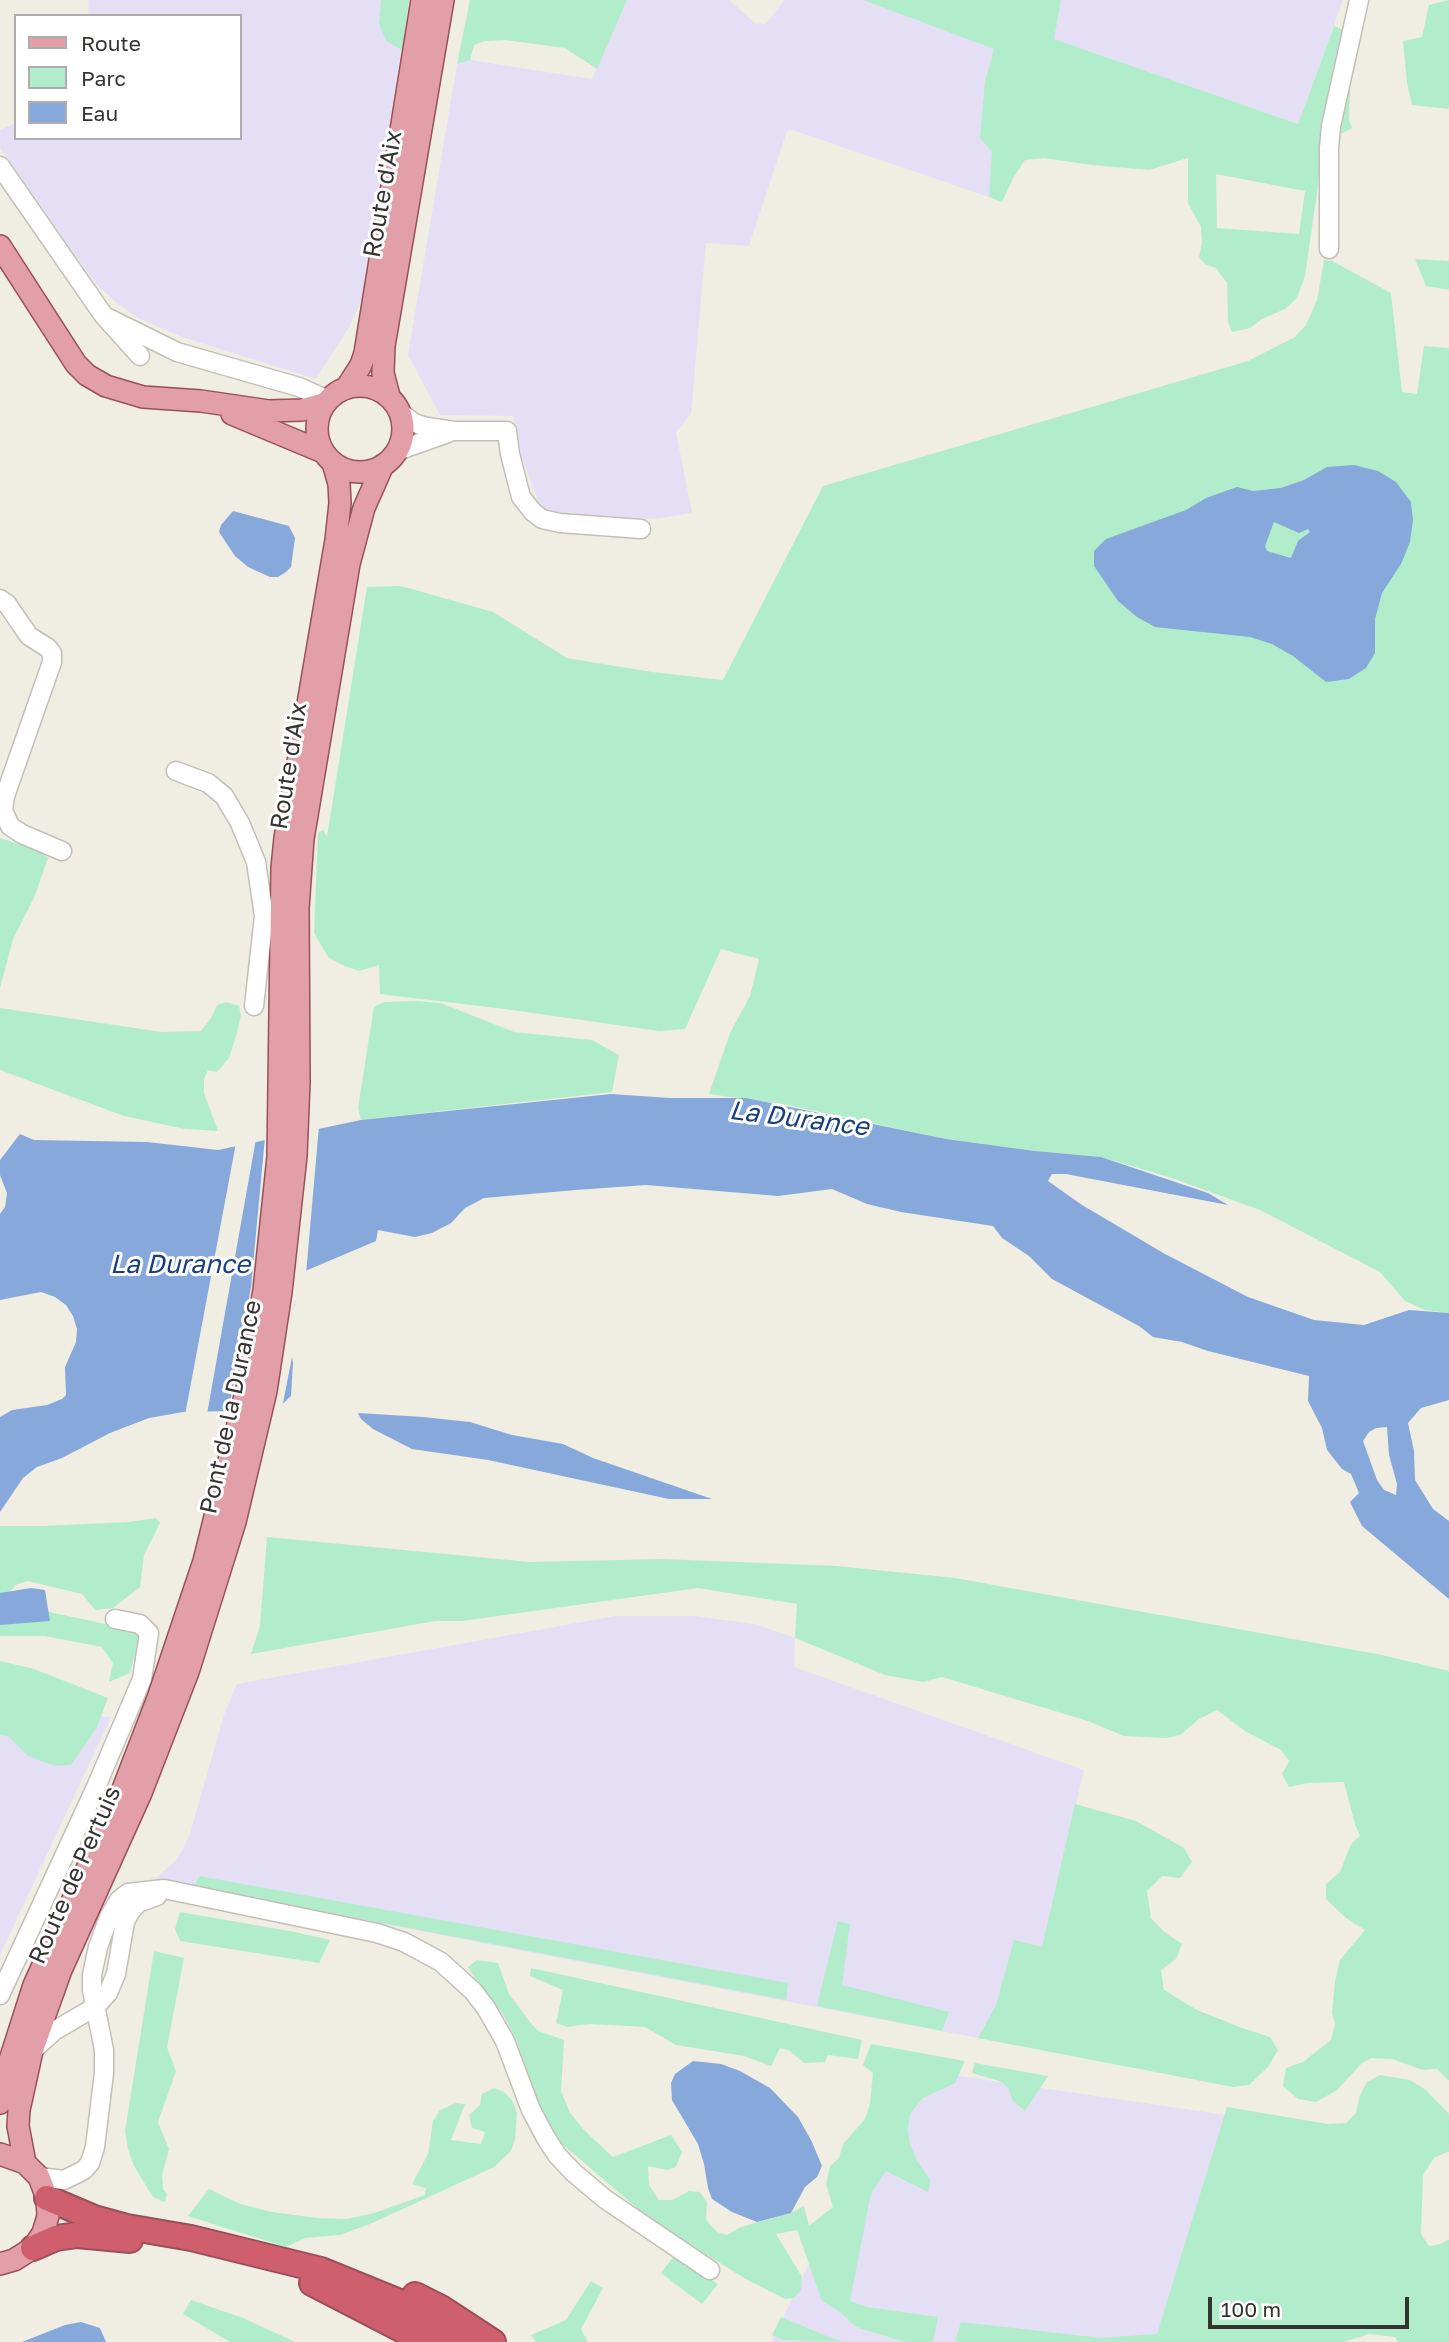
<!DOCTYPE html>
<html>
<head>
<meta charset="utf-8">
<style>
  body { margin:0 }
  #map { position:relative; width:1449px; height:2342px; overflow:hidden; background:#f0ede3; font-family:"Golos Text",sans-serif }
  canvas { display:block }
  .legend { position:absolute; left:14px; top:14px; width:228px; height:126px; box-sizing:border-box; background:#fff; border:2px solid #aeadac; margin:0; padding:9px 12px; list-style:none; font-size:21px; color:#353330 }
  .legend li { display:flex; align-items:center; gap:14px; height:35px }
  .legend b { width:35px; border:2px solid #aeadac }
  .scale { position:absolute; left:1208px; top:2297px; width:201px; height:32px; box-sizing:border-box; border:4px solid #353330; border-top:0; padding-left:9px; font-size:21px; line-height:24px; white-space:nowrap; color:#353330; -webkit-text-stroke:5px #fff; paint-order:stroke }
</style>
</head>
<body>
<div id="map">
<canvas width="1449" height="2342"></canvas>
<ul class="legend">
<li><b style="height:9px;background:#e29fa7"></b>Route</li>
<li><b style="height:19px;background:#b1edcb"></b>Parc</li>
<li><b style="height:19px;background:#87a8db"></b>Eau</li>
</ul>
<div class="scale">100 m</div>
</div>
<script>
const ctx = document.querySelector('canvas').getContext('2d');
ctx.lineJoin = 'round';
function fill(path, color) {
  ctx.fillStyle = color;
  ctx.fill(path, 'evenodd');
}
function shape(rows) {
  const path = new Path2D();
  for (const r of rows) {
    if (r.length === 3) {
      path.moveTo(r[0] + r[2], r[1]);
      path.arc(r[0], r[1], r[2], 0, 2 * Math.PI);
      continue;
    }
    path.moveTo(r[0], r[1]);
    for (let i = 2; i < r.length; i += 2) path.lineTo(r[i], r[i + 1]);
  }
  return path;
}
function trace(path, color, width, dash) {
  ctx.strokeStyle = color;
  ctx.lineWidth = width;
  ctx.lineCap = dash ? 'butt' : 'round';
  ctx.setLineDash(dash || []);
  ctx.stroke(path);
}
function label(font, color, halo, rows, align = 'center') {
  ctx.font = font + ' "Golos Text",sans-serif';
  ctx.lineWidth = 6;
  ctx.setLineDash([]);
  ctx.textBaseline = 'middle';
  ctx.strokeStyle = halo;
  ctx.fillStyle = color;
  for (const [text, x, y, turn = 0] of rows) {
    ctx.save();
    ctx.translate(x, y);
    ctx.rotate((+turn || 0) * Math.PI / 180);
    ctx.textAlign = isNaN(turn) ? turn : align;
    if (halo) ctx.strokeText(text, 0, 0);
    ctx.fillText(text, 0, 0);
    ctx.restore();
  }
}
const industrial = shape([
  [89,0,409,0,362,299,349,327,316,379,185,338,140,319,118,304,98,286,77,258,0,148,0,130,16,123,16,138,240,138,240,16,88,16],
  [627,0,729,0,755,23,766,24,784,0,863,0,1030,62,989,197,792,130,787,131,749,246,706,243,691,414,676,432,692,513,655,519,559,514,540,506,520,452,513,416,440,415,408,355,457,64,470,60,592,79],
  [1061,0,1343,0,1298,124,1053,39],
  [616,1616,693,1616,755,1624,795,1638,794,1667,1084,1770,1020,2046,154,1880,177,1859,189,1837,224,1715,237,1684],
  [0,1714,111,1717,0,1955],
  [905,2068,1233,2116,1159,2342,771,2342]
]);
const green = shape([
  [381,0,409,0,402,50,386,41,379,24],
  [470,0,627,0,597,69,565,48,505,40,485,41,474,45,470,60,457,64],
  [863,0,1061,0,1054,39,1298,124,1334,26,1361,38,1350,89,1349,120,1352,128,1321,145,1317,193,1305,276,1297,298,1285,309,1262,319,1250,328,1232,332,1228,322,1227,283,1216,268,1205,264,1199,257,1202,243,1201,227,1188,203,1188,158,1149,170,1092,165,1044,158,1025,160,1013,178,1002,202,989,197,992,152,980,138,985,81,994,49],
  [1216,174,1305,191,1299,234,1217,228],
  [1449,0,1449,109,1412,105,1407,83,1403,41,1422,37,1429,5],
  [1415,259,1449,261,1449,290,1426,286],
  [1324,260,1332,261,1391,293,1402,392,1417,394,1424,346,1449,348,1449,1313,1425,1310,1405,1301,1380,1272,1260,1210,1169,1177,1101,1157,1035,1151,946,1139,787,1105,709,1094,730,1033,750,996,759,959,721,949,685,1029,659,1031,505,1009,380,994,379,965,359,971,342,965,328,957,314,933,318,833,323,830,327,837,367,587,401,586,493,612,567,658,652,672,723,680,823,486,1248,361,1295,337,1306,325,1317,300],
  [0,838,37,850,48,858,34,898,13,939,0,988],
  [416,1001,441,1003,514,1032,592,1040,619,1055,612,1092,361,1120,358,1108,374,1007,384,1002],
  [226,1002,239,1006,241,1015,237,1033,229,1058,217,1072,208,1070,204,1079,204,1093,218,1131,185,1129,124,1116,0,1070,0,1008,162,1032,201,1031,211,1018,217,1005],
  [156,1518,160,1523,144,1555,140,1587,113,1608,95,1610,82,1594,28,1581,15,1585,12,1590,0,1597,0,1526,44,1526,129,1522],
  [267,1537,530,1562,662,1559,837,1566,955,1578,1382,1655,1449,1671,1449,2081,1437,2069,1423,2070,1392,2059,1371,2058,1362,2063,1337,2090,1316,2102,1298,2099,1283,2086,1286,2068,1303,2062,1331,2040,1335,2024,1332,2013,1335,1981,1340,1960,1365,1930,1346,1918,1326,1899,1326,1884,1340,1872,1351,1844,1360,1836,1355,1824,1344,1782,1307,1783,1289,1787,1282,1774,1289,1761,1281,1750,1245,1731,1217,1710,1199,1719,1180,1735,1167,1738,1124,1736,1088,1721,942,1677,923,1682,885,1675,795,1638,797,1604,698,1588,462,1621,435,1621,251,1654,260,1626],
  [26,1607,138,1631,139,1640,130,1673,109,1682,113,1663,102,1647,45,1636,0,1636,0,1613],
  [0,1661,34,1669,108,1698,97,1727,71,1765,55,1766,28,1756,8,1736,0,1735],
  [1075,1804,1136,1821,1184,1848,1192,1862,1180,1878,1162,1876,1147,1891,1151,1918,1163,1931,1182,1944,1176,1959,1161,1970,1164,1990,1197,2010,1242,2028,1270,2037,1278,2050,1268,2067,1249,2085,1233,2087,978,2038,996,2005,1014,1940,1042,1947],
  [199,1876,788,1983,786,2000,194,1887],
  [180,1912,295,1932,330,1940,319,1963,180,1941,175,1929],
  [838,1921,850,1924,842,1985,949,2012,942,2031,817,2006],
  [154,1951,184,1958,167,2047,176,2071,158,2122,169,2149,162,2175,163,2189,167,2194,165,2202,153,2197,134,2166,128,2149,125,2131],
  [477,1960,498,1963,509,1994,530,2022,538,2031,564,2040,561,2091,570,2113,585,2131,613,2157,671,2135,682,2152,676,2167,667,2170,648,2166,649,2185,659,2200,672,2200,689,2191,700,2192,707,2202,706,2220,717,2232,727,2235,741,2227,791,2213,804,2206,809,2226,833,2207,826,2184,830,2166,839,2158,843,2144,865,2119,870,2104,873,2073,863,2065,871,2044,965,2061,955,2083,923,2098,910,2114,908,2130,910,2144,917,2161,931,2181,928,2192,886,2171,871,2193,850,2301,867,2307,938,2317,933,2342,905,2342,856,2327,840,2312,822,2301,797,2230,776,2234,802,2277,801,2290,794,2298,785,2299,744,2278,651,2220,561,2143,540,2109,516,2039,503,2014,480,1986,468,1967],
  [531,1968,862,2040,858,2059,828,2055,825,2062,804,2063,790,2051,780,2048,771,2066,744,2056,676,2045,645,2027,589,2024,567,2027,556,2023,563,1990,530,1976],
  [975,2063,1048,2076,1025,2111,1012,2100,1009,2089,1002,2082,972,2073],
  [1380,2075,1410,2080,1426,2090,1449,2114,1449,2151,1434,2158,1423,2175,1421,2234,1429,2246,1441,2244,1449,2239,1449,2342,1398,2342,1395,2337,1369,2334,1344,2342,955,2342,961,2322,1102,2338,1157,2334,1227,2107,1328,2124,1346,2123,1356,2113,1360,2095,1367,2082],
  [494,2088,504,2092,512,2100,517,2113,515,2139,511,2151,494,2167,370,2224,340,2235,305,2238,286,2247,188,2216,209,2189,240,2204,272,2212,317,2218,347,2219,374,2213,425,2195,426,2188,412,2184,428,2154,433,2121,440,2110,456,2103,465,2104,451,2140,481,2144,485,2132,472,2128,469,2115,480,2105,482,2094],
  [674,2256,718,2284,702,2304,661,2273],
  [591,2281,603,2288,581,2329,588,2342,536,2342,531,2335,566,2320],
  [191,2300,243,2318,295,2342,230,2342,183,2314],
  [781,2317,829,2337,843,2342,783,2340,772,2335]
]);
const water = shape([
  [1354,465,1378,471,1396,482,1411,502,1413,520,1410,542,1401,564,1382,593,1375,619,1375,653,1366,668,1349,679,1326,682,1293,656,1272,644,1250,637,1155,627,1137,617,1118,601,1094,566,1094,551,1106,539,1186,510,1206,498,1237,487,1253,491,1281,488,1304,480,1327,467],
  [1274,522,1299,533,1308,529,1310,532,1298,541,1291,558,1267,551,1265,546],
  [233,511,289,526,295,538,291,567,286,572,278,577,270,577,248,567,235,556,219,532,221,525],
  [611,1094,670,1098,746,1098,946,1139,1035,1151,1101,1157,1208,1193,1228,1205,1066,1174,1052,1174,1048,1181,1082,1205,1165,1254,1248,1297,1314,1320,1364,1325,1409,1310,1449,1313,1449,1400,1421,1408,1408,1423,1414,1451,1415,1480,1433,1509,1449,1521,1449,1599,1362,1526,1350,1502,1359,1493,1351,1474,1342,1469,1327,1450,1322,1428,1308,1401,1309,1376,1208,1351,1182,1342,1153,1337,1139,1326,1052,1279,1029,1256,1002,1238,993,1226,901,1212,867,1204,832,1189,778,1196,646,1185,576,1190,484,1198,465,1208,451,1223,432,1233,415,1237,378,1230,376,1241,303,1272,288,1331,293,1363,291,1396,276,1410,183,1412,149,1418,110,1433,62,1458,37,1467,23,1478,0,1512,0,1417,12,1410,47,1405,62,1399,66,1395,65,1367,76,1342,77,1329,73,1316,66,1305,55,1297,41,1292,0,1300,0,1214,5,1207,7,1193,0,1175,0,1160,20,1134,34,1140,147,1142,218,1150,361,1120],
  [1387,1427,1389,1455,1397,1484,1396,1495,1384,1490,1377,1480,1363,1441,1369,1432,1376,1428],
  [358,1413,423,1417,470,1422,512,1435,563,1444,593,1458,712,1499,669,1499,488,1460,412,1449,373,1429,361,1419],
  [31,1588,45,1590,50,1621,0,1625,0,1593],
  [693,2061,721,2064,740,2071,770,2088,798,2117,812,2142,822,2166,817,2177,805,2187,791,2213,757,2222,732,2212,712,2199,708,2188,704,2164,698,2144,672,2100,671,2083,675,2074],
  [81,2322,100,2328,106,2342,22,2342,65,2325]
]);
const pier = shape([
  [319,1126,306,1274,294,1306,291,1331,294,1347,282,1408,277,1413,228,1414,251,1287,265,1137],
  [256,1139,207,1414,185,1415,236,1143]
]);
const minor = shape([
  [0,166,104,316,140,356],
  [1329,249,1329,148,1331,126,1359,0],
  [104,316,177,352,299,387,328,400],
  [401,413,414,423,427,427,454,431,507,431,510,454,521,497,533,512,542,519,560,523,641,529],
  [397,451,448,433],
  [0,599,7,604,29,636,48,648,52,653,52,662,5,796,3,810,10,826,22,834,62,851],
  [176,771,208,783,224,796,240,823,256,862,264,916,254,1006],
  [0,1995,96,1787,142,1679,149,1633,140,1624,115,1619],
  [32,2051,54,2031,95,2007,108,1993,116,1974,125,1922,130,1912,138,1903,157,1896],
  [39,2177,64,2180,84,2170,90,2163,95,2147,104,2073,104,2050,92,1990,92,1975,98,1947,109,1917,119,1900,128,1893,164,1889,377,1933,404,1942,441,1962,473,1991,486,2008,505,2041,531,2110,546,2138,557,2155,574,2173,605,2199,710,2270]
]);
const major = shape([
  [0,246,76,364,87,375,106,386,143,397,201,401,269,411,302,410,324,404],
  [360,429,43],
  [347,387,361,365,365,353,422,0],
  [389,396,383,373,384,346,443,0],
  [232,414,323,452],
  [0,2103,10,2060,34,1985,121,1794,158,1698,204,1561,247,1388,264,1290,278,1157,282,868,285,838,336,540,340,503,339,484,333,463],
  [0,2154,25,2163,39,2177,47,2198,48,2216,43,2233,33,2248,14,2260,0,2264],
  [25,2163,18,2126,19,2110,32,2051,61,1970,141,1793,188,1672,235,1522,266,1391,281,1292,296,1156,299,1082,298,908,303,839,349,564,364,508,383,465]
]);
const highway = shape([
  [47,2198,94,2218,127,2227,191,2238,321,2270,397,2301,460,2342],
  [33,2248,56,2238,77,2235,130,2240],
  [312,2283,426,2342],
  [415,2295,441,2308,493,2342]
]);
const streetNames = [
  ["Route d'Aix",383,194,-80],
  ["Route d'Aix",289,766,-81],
  ["Pont de la Durance",231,1407,-78],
  ["Route de Pertuis",75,1875,-66]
];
const waterNames = [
  ["La Durance",799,1119,7],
  ["La Durance",180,1265]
];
fill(industrial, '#e5dff5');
fill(green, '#b1edcb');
fill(water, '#87a8db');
fill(pier, '#f0ede3');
trace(minor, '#c3bfb6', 21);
trace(major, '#995058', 24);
trace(highway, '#995058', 28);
trace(minor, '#fff', 18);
trace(major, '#e29fa7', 21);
trace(highway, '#cf5f6d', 24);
label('24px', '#353330', '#fff', streetNames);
label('italic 26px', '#19407e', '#fff', waterNames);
</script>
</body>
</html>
